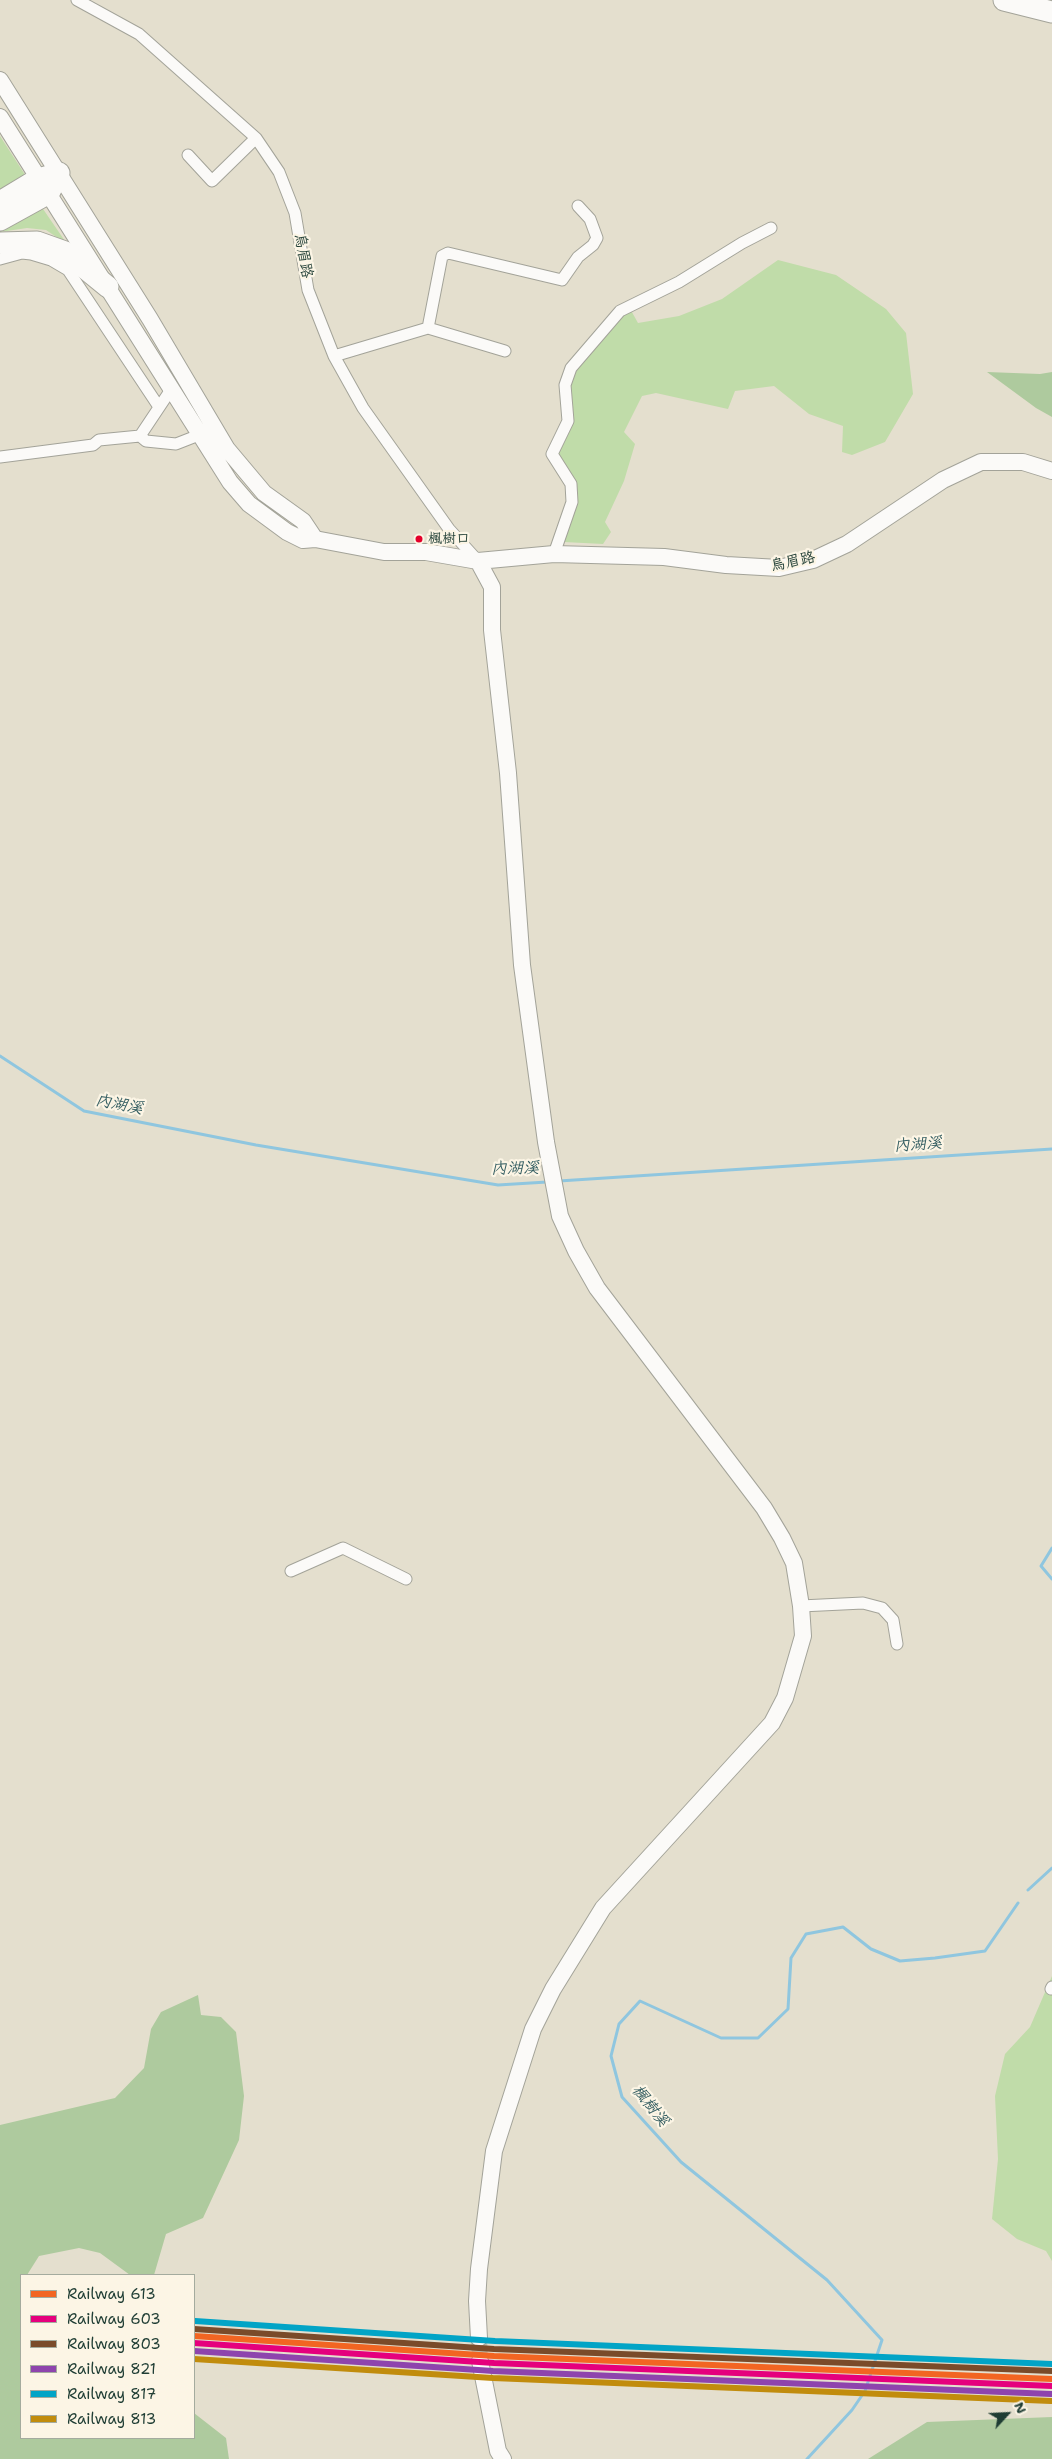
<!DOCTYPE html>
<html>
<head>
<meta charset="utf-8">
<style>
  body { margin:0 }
  #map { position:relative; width:1052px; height:2459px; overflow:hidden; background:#e4dfce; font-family:"Shantell Sans",sans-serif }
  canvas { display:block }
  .legend { position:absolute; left:20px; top:2274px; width:175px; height:165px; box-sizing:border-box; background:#fcf5e5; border:1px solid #a4ab9e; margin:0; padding:6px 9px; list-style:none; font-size:15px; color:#1f3d34 }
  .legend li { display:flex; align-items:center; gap:10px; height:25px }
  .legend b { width:25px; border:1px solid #a4ab9e }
  .north { position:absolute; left:982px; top:2389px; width:50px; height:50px; -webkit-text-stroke:4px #fcf5e5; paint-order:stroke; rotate:65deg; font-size:14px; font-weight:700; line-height:20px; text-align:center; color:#1f3d34 }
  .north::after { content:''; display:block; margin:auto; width:18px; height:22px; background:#1f3d34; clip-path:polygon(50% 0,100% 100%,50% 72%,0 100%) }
</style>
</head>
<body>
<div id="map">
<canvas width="1052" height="2459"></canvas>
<ul class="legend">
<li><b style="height:6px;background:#f26522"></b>Railway 613</li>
<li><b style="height:6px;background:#e5007d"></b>Railway 603</li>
<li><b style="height:6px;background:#7a4b2a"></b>Railway 803</li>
<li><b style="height:6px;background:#8e44ad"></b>Railway 821</li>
<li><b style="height:6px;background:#02a4c6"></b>Railway 817</li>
<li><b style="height:6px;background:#c18c0d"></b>Railway 813</li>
</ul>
<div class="north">N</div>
</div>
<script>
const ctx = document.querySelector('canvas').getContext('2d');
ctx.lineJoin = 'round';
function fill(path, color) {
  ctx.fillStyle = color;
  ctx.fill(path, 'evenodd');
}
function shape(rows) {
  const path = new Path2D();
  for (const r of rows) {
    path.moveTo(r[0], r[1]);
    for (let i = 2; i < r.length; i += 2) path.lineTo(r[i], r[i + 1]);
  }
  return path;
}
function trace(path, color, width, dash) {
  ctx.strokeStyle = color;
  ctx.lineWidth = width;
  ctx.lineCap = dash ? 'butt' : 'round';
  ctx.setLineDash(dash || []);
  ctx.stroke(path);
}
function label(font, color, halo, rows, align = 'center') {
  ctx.font = font + ' "Shantell Sans","LXGW WenKai TC",sans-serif';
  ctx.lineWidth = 4.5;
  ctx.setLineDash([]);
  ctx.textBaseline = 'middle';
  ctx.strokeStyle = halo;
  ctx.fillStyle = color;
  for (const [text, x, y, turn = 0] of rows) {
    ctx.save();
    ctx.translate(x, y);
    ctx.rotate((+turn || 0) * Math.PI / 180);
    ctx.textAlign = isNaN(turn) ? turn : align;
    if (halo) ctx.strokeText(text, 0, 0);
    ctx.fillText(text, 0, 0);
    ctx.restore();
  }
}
const green = shape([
  [0,136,31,184,0,199],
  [41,206,67,244,46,230,27,228,0,232,0,228],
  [778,260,836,275,886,309,906,333,913,394,885,442,852,455,842,452,843,426,809,414,774,386,735,391,728,409,656,393,642,396,624,432,635,444,624,481,605,522,611,532,603,544,564,542,577,487,554,452,568,426,570,365,628,305,638,323,679,316,722,299],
  [1052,1976,1052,2261,1046,2251,1017,2239,992,2219,998,2159,995,2096,1005,2054,1030,2027]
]);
const forest = shape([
  [987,372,1040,374,1052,372,1052,417,1036,408],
  [198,1995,201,2015,221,2017,236,2032,244,2096,239,2140,203,2218,166,2234,154,2275,130,2275,100,2253,79,2248,39,2256,27,2275,21,2275,21,2438,194,2438,194,2413,226,2438,229,2459,0,2459,0,2125,115,2098,144,2068,151,2029,161,2012],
  [1052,2417,1052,2459,868,2459,927,2422]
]);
const stream = shape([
  [0,1056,84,1111,256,1145,498,1185,547,1182],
  [559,1181,1052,1149],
  [1052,1548,1041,1566,1052,1579],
  [1028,1890,1052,1868],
  [807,2459,852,2410,865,2391,882,2340,827,2280,681,2162,622,2097,611,2056,619,2024,640,2001,721,2038,758,2038,788,2009,791,1958,806,1934,843,1927,871,1949,900,1961,935,1958,985,1951,1018,1903]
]);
const secondaryTunnel = shape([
  [479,2338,480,2361]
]);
const street = shape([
  [77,0,139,34,256,138,279,172,295,213,308,290,334,356,363,408,449,529,478,561],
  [188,155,212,181,256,138],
  [0,259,22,253,31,254,51,260,68,270,159,407],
  [505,351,428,328,442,256,448,253,562,280,578,257,593,245,597,238,590,219,578,206],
  [334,356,428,328],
  [140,436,170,391],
  [0,457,93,445,99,440,140,436,146,441,176,444,199,435],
  [554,554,572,502,571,484,552,454,568,421,565,385,571,368,620,311,679,282,742,243,771,228],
  [291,1571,343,1548,406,1579],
  [801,1606,863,1603,882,1608,893,1620,897,1644],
  [1051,1989,1052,1987]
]);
const secondary = shape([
  [0,80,150,319,227,449,264,493,303,521,315,539],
  [0,117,230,482,249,504,287,532,303,540,315,539,384,552,426,552,478,561,554,554,664,557,726,565,779,568,813,560,847,544,943,480,981,462,1023,462,1052,471],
  [478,561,492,587,492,630,508,773,522,965,546,1142,560,1216,576,1251,597,1288,764,1508,782,1538,794,1563,801,1606,803,1636,785,1698,772,1723,603,1908,553,1989,533,2029,494,2151,479,2269,477,2301,479,2338],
  [480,2361,498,2451,503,2459]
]);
const highway = shape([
  [1004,0,1052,12],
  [0,202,38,179,59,173],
  [0,220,49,193,59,173],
  [0,243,37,242,65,252,108,287]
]);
const rail1 = shape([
  [194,2336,494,2356,1052,2379]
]);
const rail2 = shape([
  [194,2343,494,2363,1052,2386]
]);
const rail3 = shape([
  [194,2329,494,2349,1052,2371]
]);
const rail4 = shape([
  [194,2351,493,2371,1051,2394]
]);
const rail5 = shape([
  [195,2321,495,2341,1052,2364]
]);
const rail6 = shape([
  [194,2359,493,2378,1051,2401]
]);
const markers = [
  [419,539,4.5,"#e4002b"]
];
const busNames = [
  ["楓樹口",428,539]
];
const streetNames = [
  ["烏眉路",303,256,80],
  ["烏眉路",793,562,-12]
];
const waterNames = [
  ["內湖溪",119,1105,11],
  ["內湖溪",918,1145,-4],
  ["內湖溪",515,1169,-1],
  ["楓樹溪",650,2106,51]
];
fill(green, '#c0dca9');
fill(forest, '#aeca9e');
trace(stream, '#8fc6df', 3);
trace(secondaryTunnel, '#bdbfaf', 16, [16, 8]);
trace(street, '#a3a399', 13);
trace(secondary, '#a3a399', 18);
trace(highway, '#a3a399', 23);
trace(street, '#fbfaf8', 11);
trace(secondary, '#fbfaf8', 16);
trace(highway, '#fbfaf8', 21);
trace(rail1, '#f26522', 6);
trace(rail2, '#e5007d', 6);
trace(rail3, '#7a4b2a', 6);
trace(rail4, '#8e44ad', 6);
trace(rail5, '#02a4c6', 6);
trace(rail6, '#c18c0d', 6);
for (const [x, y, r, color] of markers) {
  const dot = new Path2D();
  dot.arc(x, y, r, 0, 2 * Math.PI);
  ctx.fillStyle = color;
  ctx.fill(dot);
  trace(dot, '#fcf5e5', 2);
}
label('14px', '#1f3d34', '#fcf5e5', busNames, 'left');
label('15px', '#1f3d34', '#fcf5e5', streetNames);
label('italic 16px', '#325c60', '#fcf5e5', waterNames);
</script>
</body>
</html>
